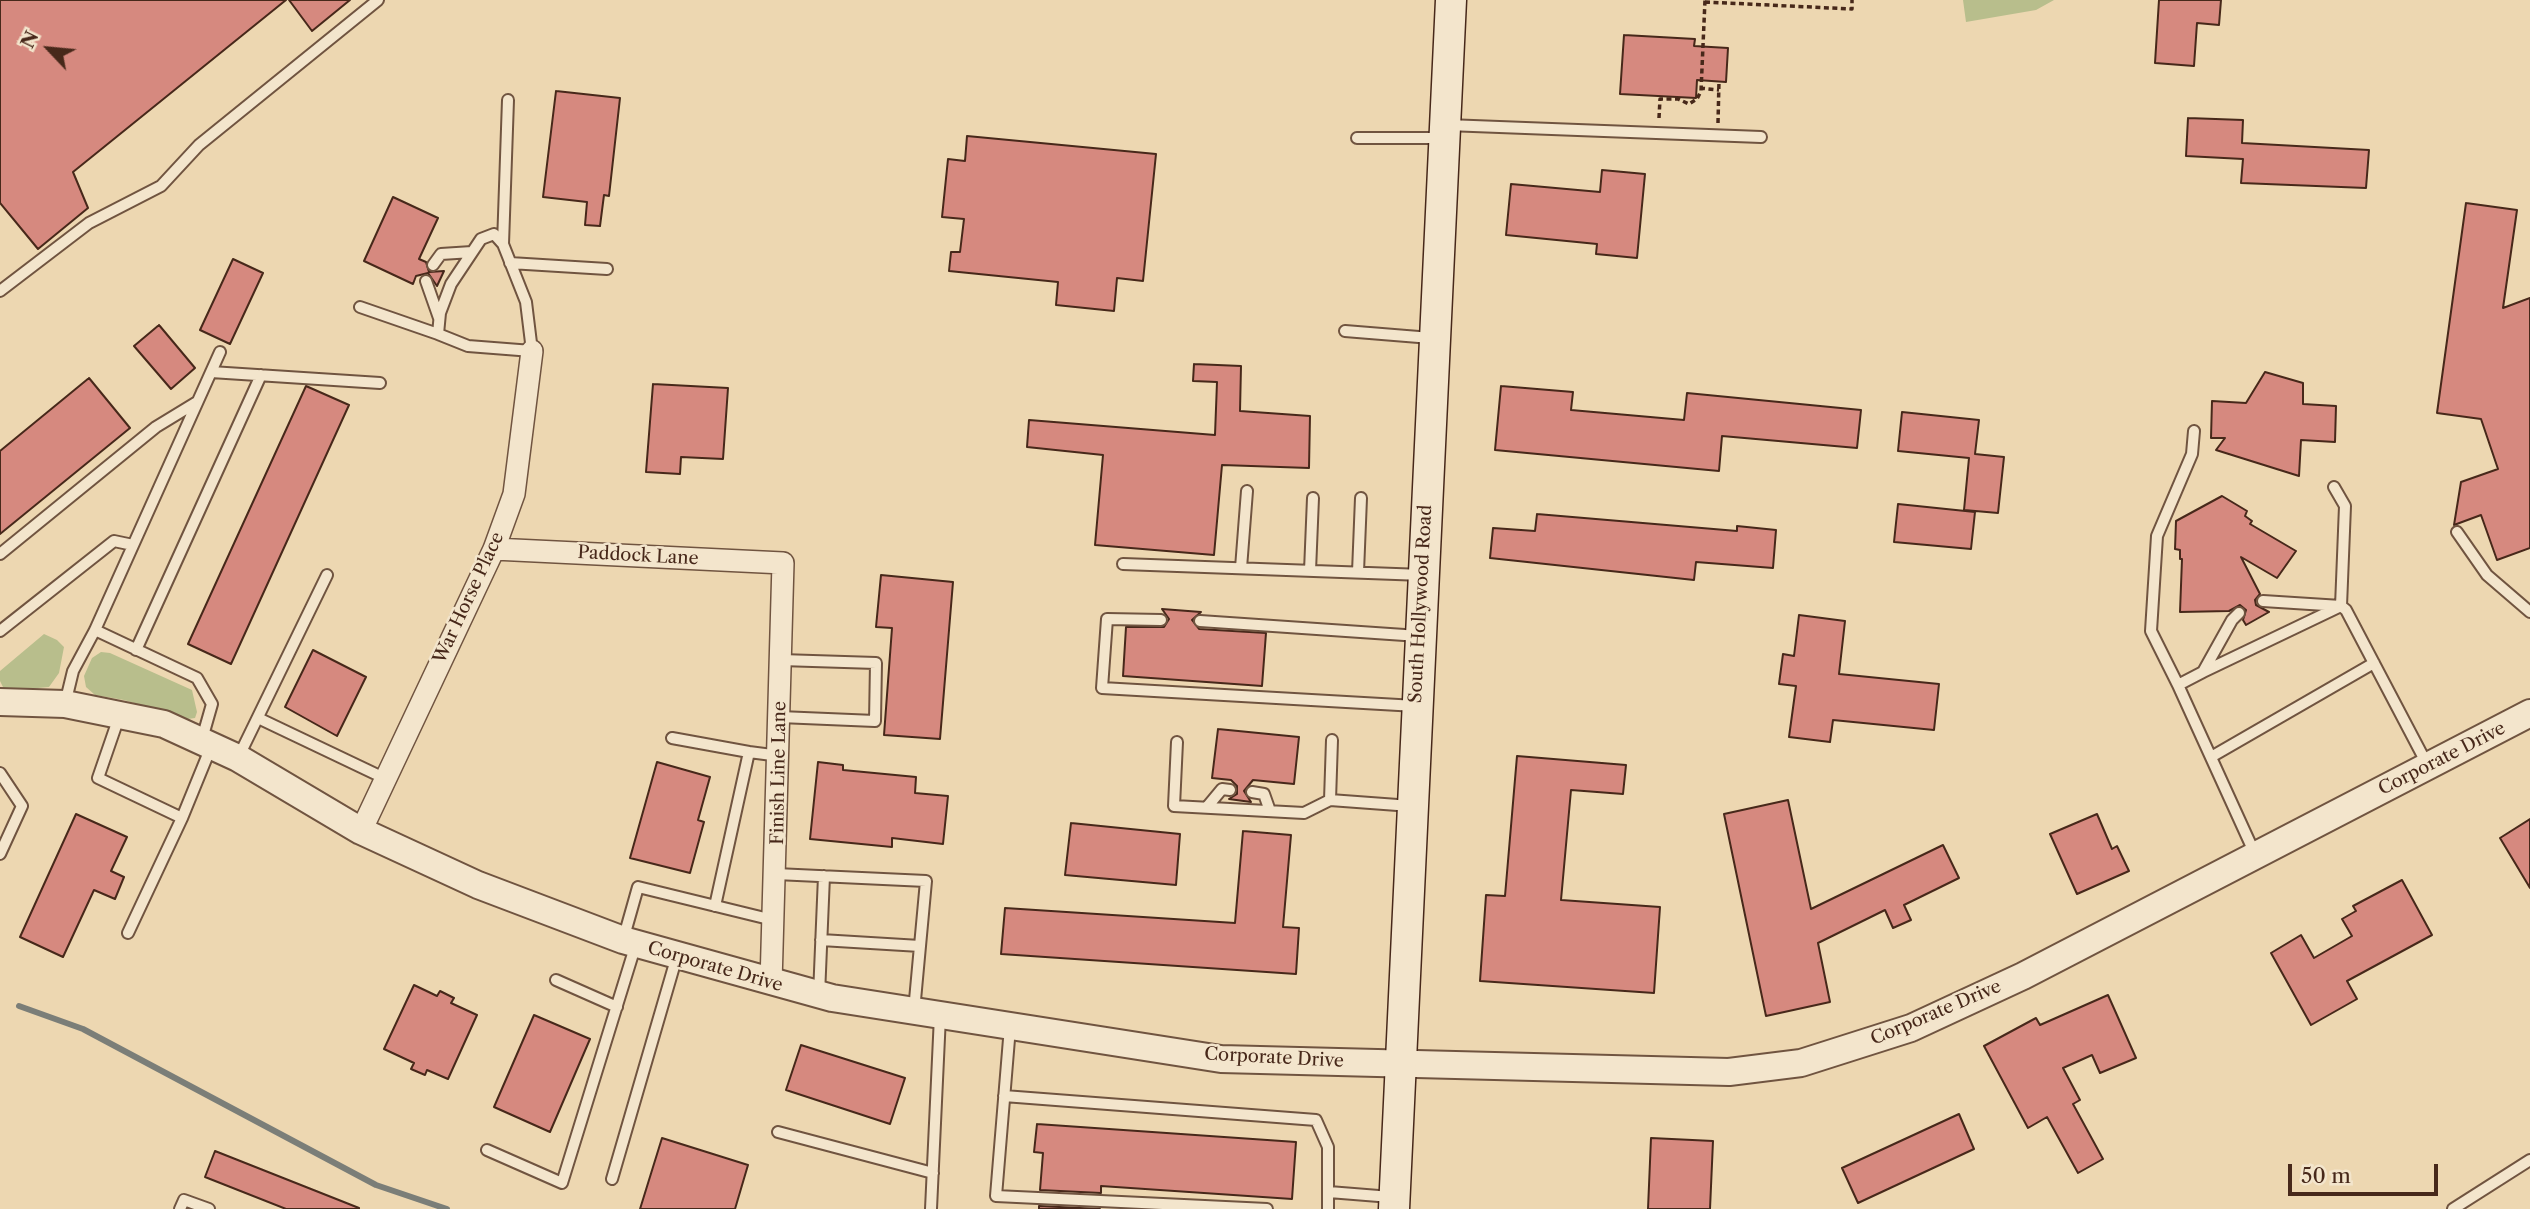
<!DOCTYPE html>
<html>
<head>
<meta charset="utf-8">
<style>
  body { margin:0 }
  #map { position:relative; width:2530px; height:1209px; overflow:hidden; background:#edd7b1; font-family:"Libre Caslon Text",serif }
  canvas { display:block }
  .north { position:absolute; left:14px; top:14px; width:70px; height:70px; -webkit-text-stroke:5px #f3e5cc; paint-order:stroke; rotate:296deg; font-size:19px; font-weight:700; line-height:28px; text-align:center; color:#47281a }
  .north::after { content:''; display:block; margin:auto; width:24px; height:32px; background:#47281a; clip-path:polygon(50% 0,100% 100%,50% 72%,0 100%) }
  .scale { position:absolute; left:2288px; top:1164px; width:150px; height:32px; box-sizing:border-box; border:4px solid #47281a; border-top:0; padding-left:9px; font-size:21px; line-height:24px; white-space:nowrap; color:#47281a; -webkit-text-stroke:5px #f3e5cc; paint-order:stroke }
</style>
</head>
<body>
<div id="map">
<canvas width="2530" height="1209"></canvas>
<div class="north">N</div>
<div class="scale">50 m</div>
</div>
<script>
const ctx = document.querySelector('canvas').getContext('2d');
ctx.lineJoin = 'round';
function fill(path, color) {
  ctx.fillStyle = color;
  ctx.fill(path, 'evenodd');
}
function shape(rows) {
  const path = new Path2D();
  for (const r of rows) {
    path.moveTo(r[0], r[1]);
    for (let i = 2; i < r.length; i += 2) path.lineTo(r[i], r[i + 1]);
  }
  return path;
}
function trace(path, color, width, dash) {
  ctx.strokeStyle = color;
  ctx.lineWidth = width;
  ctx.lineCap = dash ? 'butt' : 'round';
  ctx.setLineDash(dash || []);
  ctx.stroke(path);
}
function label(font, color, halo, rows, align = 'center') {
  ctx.font = font + ' "Libre Caslon Text",serif';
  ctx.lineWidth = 5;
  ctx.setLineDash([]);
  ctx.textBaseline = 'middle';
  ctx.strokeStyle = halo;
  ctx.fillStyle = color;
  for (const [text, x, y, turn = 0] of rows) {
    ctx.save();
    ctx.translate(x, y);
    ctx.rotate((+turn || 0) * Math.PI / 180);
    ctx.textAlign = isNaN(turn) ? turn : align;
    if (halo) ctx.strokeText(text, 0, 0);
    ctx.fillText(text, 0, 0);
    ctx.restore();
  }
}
const green = shape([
  [1963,0,2054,0,2036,10,1966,22],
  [44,634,57,640,64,647,59,673,49,687,5,691,0,681,0,671],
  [101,652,110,653,192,690,197,712,195,718,188,719,124,700,95,695,86,687,84,676,92,658]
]);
const stream = shape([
  [19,1006,83,1029,376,1185,447,1209]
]);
const building = shape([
  [0,0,286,0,73,172,88,208,38,249,0,203,0,0],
  [289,0,350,0,312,31,289,0],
  [2159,0,2221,0,2219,25,2197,23,2194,66,2155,63,2159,0],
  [1624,35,1695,39,1694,46,1728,48,1726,82,1697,80,1696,98,1620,94,1624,35],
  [556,91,620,98,609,196,604,195,600,226,585,225,587,202,543,197,556,91],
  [2188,118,2243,120,2242,143,2369,150,2366,188,2241,183,2243,159,2186,156,2188,118],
  [967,136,1156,154,1143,281,1117,278,1114,311,1056,305,1058,282,949,271,951,252,960,252,964,219,942,217,948,159,965,161,967,136],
  [1602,170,1645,174,1637,258,1596,254,1597,244,1506,235,1511,184,1600,192,1602,170],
  [393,197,438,218,419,259,426,262,429,272,444,271,437,286,428,273,416,276,413,284,364,261,393,197],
  [2466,203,2517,210,2503,308,2530,298,2530,548,2497,560,2481,515,2454,525,2461,482,2498,469,2481,419,2437,413,2466,203],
  [233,259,263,273,230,344,200,330,233,259],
  [159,325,195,368,171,389,134,346,159,325],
  [1194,364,1241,366,1240,411,1310,416,1309,468,1222,465,1214,555,1095,545,1103,455,1027,447,1029,420,1215,435,1217,382,1193,381,1194,364],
  [2265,372,2303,383,2303,404,2336,406,2335,442,2301,440,2299,476,2216,450,2225,438,2211,438,2212,401,2246,403,2265,372],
  [89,378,130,428,0,534,0,451,89,378],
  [653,384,728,388,723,459,681,457,680,474,646,472,653,384],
  [306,386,349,405,231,664,188,644,306,386],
  [1501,386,1573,392,1571,410,1684,420,1687,393,1861,410,1857,448,1722,436,1719,471,1495,450,1501,386],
  [1902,412,1979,420,1975,454,2004,457,1998,513,1964,510,1969,458,1898,451,1902,412],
  [2222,496,2247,511,2245,516,2252,521,2250,524,2296,551,2277,578,2241,557,2260,594,2255,600,2256,605,2269,612,2246,625,2243,620,2246,610,2240,605,2229,611,2180,612,2182,559,2180,559,2180,550,2175,549,2176,521,2222,496],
  [1898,504,1975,512,1971,549,1894,542,1898,504],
  [1537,514,1737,531,1737,526,1776,530,1773,568,1696,562,1694,580,1490,558,1493,528,1535,531,1537,514],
  [881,575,953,582,940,739,884,735,892,628,876,627,881,575],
  [1162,609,1201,612,1192,620,1199,629,1266,633,1262,686,1123,676,1126,627,1164,627,1169,619,1162,609],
  [1799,615,1845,621,1839,674,1939,684,1934,730,1833,720,1830,742,1789,737,1796,686,1779,684,1783,654,1794,656,1799,615],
  [313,650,366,677,337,736,285,707,313,650],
  [1218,729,1299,737,1294,784,1253,780,1244,791,1251,802,1229,799,1237,794,1237,786,1231,780,1212,778,1218,729],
  [1517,756,1626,765,1623,794,1571,790,1561,900,1660,907,1654,993,1480,981,1486,895,1505,896,1517,756],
  [657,762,710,777,698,820,704,822,690,873,630,858,657,762],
  [818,762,843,765,843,770,916,777,915,793,948,796,943,844,892,838,892,847,810,839,818,762],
  [1788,800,1811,909,1943,845,1959,878,1904,905,1911,920,1893,928,1885,910,1818,943,1830,1002,1766,1016,1724,814,1788,800],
  [76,814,127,837,111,871,124,877,115,899,94,890,63,957,20,937,76,814],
  [2097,814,2112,849,2117,846,2129,871,2077,894,2050,834,2097,814],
  [2530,819,2530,888,2500,838,2530,819],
  [1071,823,1180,834,1176,885,1065,875,1071,823],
  [1243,831,1291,835,1283,927,1299,928,1296,974,1001,954,1005,908,1235,923,1243,831],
  [2402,880,2432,935,2347,981,2357,999,2311,1025,2271,953,2301,935,2314,958,2352,936,2342,919,2356,911,2353,906,2402,880],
  [414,985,437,996,440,991,454,998,451,1003,477,1015,448,1079,427,1070,425,1075,411,1069,414,1063,384,1049,414,985],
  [2108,995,2136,1058,2100,1073,2092,1055,2063,1068,2080,1100,2073,1104,2103,1159,2078,1173,2047,1117,2028,1128,1984,1046,2036,1018,2040,1025,2108,995],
  [534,1015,590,1039,550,1132,494,1107,534,1015],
  [801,1045,905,1078,890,1124,786,1090,801,1045],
  [1959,1114,1974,1149,1858,1203,1842,1168,1959,1114],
  [1037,1124,1296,1142,1292,1199,1101,1186,1101,1193,1040,1190,1043,1153,1034,1152,1037,1124],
  [662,1138,748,1165,735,1209,640,1209,662,1138],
  [1651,1138,1713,1141,1710,1209,1648,1209,1651,1138],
  [215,1151,359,1208,359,1209,286,1209,205,1177,215,1151],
  [1039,1206,1100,1209,1039,1209,1039,1206]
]);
const path = shape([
  [1705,2,1852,9,1852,0],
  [1700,88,1719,90],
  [1659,118,1660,99,1678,99,1689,104,1697,99,1701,91,1705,0],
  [1718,123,1719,81]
]);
const service = shape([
  [1447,125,1761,137],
  [1357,138,1442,138],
  [494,234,503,244,526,302,532,351,468,346,438,334,440,313,451,284,481,239,494,234],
  [503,244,508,100],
  [510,263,607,269],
  [433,265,441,254,472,252],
  [426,281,439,318],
  [0,291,89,223,161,186,199,145,378,0],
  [360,307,438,334],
  [1345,331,1431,338],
  [211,372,380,383],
  [2457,532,2487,575,2530,612],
  [0,554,156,427,197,402],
  [1123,564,1423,575],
  [1241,568,1247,491],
  [1310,571,1313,498],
  [1358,572,1361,498],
  [2263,601,2341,606,2346,610,2428,766],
  [2239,613,2232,620,2203,672,2178,685,2255,854],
  [1161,620,1107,619,1102,688,1416,706],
  [1200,621,1419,636],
  [95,630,197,678,212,704,202,739],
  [0,631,114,541,133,545],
  [136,650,261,375],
  [2203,672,2341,606,2345,506,2334,487],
  [2178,685,2151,631,2157,536,2192,454,2194,431],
  [65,704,73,671,95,630,220,352],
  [119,717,98,778,182,818],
  [780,717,875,721,876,663,781,660],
  [258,718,384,778],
  [672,738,749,752],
  [1332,740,1330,800,1411,806],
  [1177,742,1174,806,1304,813,1330,800],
  [2211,757,2374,663],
  [238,758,327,575],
  [0,773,22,806,0,854],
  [1252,792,1264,794,1270,811],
  [1207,807,1222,789,1230,790],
  [776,874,926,881,914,1011],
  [715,906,749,752,780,756],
  [128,933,182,818,211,747],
  [623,940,638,887,773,920],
  [821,940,920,946],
  [556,980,617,1007],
  [819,995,824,876],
  [1010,1027,996,1196,1267,1209],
  [1004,1096,1316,1120,1328,1147,1328,1209],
  [778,1132,933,1173],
  [487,1150,562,1183,636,944],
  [612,1179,677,956],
  [1329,1192,1391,1197],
  [180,1209,184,1200,209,1209],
  [931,1209,940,1016],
  [2453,1209,2530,1160]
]);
const minor = shape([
  [494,549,783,563,771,983],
  [361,831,494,549,514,494,532,351]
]);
const tertiary = shape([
  [0,702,65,704,164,724,238,758,361,831,478,885,623,940,832,998,1221,1059,1729,1072,1801,1063,1911,1028,2023,976,2530,713]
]);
const secondary = shape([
  [1394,1209,1451,0]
]);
const streetNames = [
  ["Paddock Lane",638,556,3],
  ["War Horse Place",469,598,-65],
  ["South Hollywood Road",1421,604,-87],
  ["Corporate Drive",2442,759,-27],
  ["Finish Line Lane",779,773,-89],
  ["Corporate Drive",715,967,16],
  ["Corporate Drive",1936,1013,-23],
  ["Corporate Drive",1274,1058,3]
];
fill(green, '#b8be8c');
trace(stream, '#7b7e78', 6);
fill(building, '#d6897f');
trace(building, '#47281a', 2);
trace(service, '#705440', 14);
trace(minor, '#705440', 24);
trace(tertiary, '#705440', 30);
trace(secondary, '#47281a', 33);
trace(path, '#47281a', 3.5, [5, 3.5]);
trace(service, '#f3e5cc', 10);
trace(minor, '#f3e5cc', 21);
trace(tertiary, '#f3e5cc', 26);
trace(secondary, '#f3e5cc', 30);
label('18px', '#47281a', '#f3e5cc', streetNames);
</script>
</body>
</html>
